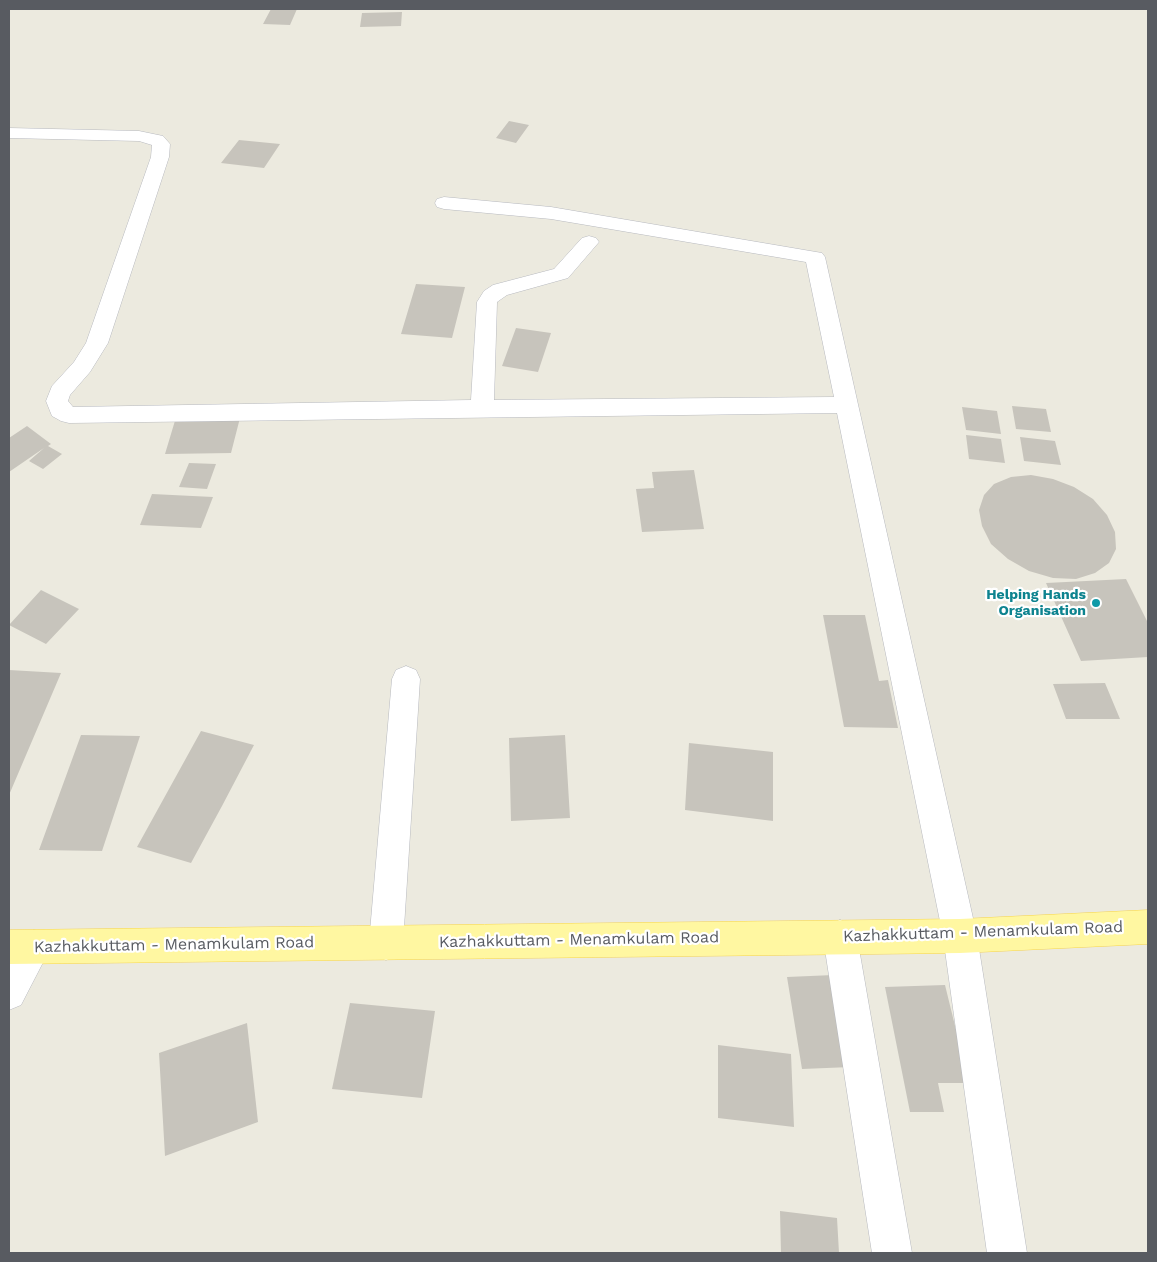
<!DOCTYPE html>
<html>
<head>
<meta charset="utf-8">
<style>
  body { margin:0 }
  #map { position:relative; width:1157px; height:1262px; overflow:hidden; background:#eceadf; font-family:"Work Sans",sans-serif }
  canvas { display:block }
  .frame { position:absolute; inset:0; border:10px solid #585b61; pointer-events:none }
</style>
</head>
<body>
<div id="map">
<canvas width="1157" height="1262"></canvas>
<div class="frame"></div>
</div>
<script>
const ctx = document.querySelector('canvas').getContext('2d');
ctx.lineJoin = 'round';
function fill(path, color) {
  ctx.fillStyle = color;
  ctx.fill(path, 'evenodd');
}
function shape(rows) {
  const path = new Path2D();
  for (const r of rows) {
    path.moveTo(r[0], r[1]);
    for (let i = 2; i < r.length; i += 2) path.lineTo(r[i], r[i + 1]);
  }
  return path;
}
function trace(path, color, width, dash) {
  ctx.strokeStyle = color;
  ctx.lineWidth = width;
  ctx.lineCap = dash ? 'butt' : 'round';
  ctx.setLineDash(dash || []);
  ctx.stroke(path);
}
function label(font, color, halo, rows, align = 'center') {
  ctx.font = font + ' "Work Sans",sans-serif';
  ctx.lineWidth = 4.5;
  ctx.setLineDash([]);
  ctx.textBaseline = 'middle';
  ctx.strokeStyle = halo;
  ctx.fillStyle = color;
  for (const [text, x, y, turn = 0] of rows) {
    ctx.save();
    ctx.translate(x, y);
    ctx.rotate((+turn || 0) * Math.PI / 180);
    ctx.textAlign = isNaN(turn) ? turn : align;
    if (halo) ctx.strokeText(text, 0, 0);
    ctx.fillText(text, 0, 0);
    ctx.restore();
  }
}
const building = shape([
  [271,9,297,9,290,25,263,24],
  [402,12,401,26,360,27,362,13],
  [509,121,529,125,516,143,496,138],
  [239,140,280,144,264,168,221,163],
  [416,284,465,287,452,338,401,334],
  [516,328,551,333,538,372,502,366],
  [1012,406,1046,409,1051,432,1016,429],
  [962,407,997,411,1001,434,966,430],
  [177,414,241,414,231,453,165,454],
  [27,426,51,444,48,446,62,454,43,469,29,461,44,448,9,472,9,438],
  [966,435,1001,439,1005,463,969,459],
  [1020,437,1055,441,1061,465,1024,461],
  [189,463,216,464,207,489,179,487],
  [694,470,704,529,642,532,636,489,654,488,652,472],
  [1031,475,1053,479,1074,487,1093,499,1107,515,1115,532,1116,549,1109,563,1095,573,1076,579,1053,578,1029,571,1008,559,991,544,982,526,979,510,984,495,994,484,1011,477],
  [152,494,213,497,201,528,140,525],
  [1126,579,1148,623,1148,657,1081,661,1046,583],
  [41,590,79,609,46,644,9,625],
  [823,615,865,615,879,681,888,680,898,728,844,727],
  [9,670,61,673,9,795],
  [1105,683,1120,719,1066,719,1053,684],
  [201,731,254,745,222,806,191,863,137,847],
  [81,735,140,736,102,851,39,850],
  [565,735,570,818,511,821,509,738],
  [689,743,773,752,773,821,685,810],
  [857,974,875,1066,802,1069,787,977],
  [945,985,969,1083,938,1083,944,1112,910,1112,885,987],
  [350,1003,435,1011,422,1098,332,1089],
  [247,1023,258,1122,165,1156,159,1053],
  [718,1045,791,1054,794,1127,718,1118],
  [780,1211,837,1218,839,1253,781,1253]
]);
const minor = shape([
  [9,128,139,131,163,136,170,144,169,157,108,343,90,372,70,395,68,401,73,407,471,400,477,302,484,291,493,285,554,269,582,238,589,236,596,238,599,242,568,278,507,295,497,302,494,400,834,397,806,262,551,219,444,209,437,207,435,203,437,199,444,197,551,207,822,253,825,257,977,936,1027,1253,987,1253,943,936,837,413,69,423,61,421,52,416,46,401,52,386,74,362,86,343,151,157,152,145,139,141,9,138,9,128],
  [406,666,416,670,420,679,403,943,398,955,386,960,374,955,369,943,392,679,396,670,406,666],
  [840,920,852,925,857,937,912,1253,872,1253,823,937,828,925,840,920],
  [34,930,46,935,51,947,21,1005,9,1010,9,959,22,935,34,930]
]);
const major = shape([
  [1148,910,1148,944,960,953,9,964,9,930,960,919,1148,910]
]);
const markers = [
  [1096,603,5,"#0f9aa8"]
];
const cultureNames = [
  ["Helping Hands",1086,595],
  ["Organisation",1086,611]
];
const nearStreetnames = [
  ["Kazhakkuttam - Menamkulam Road",983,932,-2],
  ["Kazhakkuttam - Menamkulam Road",579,940,-1],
  ["Kazhakkuttam - Menamkulam Road",174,945,-1]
];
fill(building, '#c7c4bc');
trace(minor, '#b7b9bf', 1);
trace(major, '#f6d44e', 1);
fill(minor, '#fff');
fill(major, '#fff7a1');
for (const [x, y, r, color] of markers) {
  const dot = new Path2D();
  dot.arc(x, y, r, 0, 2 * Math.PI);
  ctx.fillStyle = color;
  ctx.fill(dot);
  trace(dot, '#fff', 2);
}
label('bold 14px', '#0d838f', '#fff', cultureNames, 'right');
label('16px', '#585b61', '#fff', nearStreetnames);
</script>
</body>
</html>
